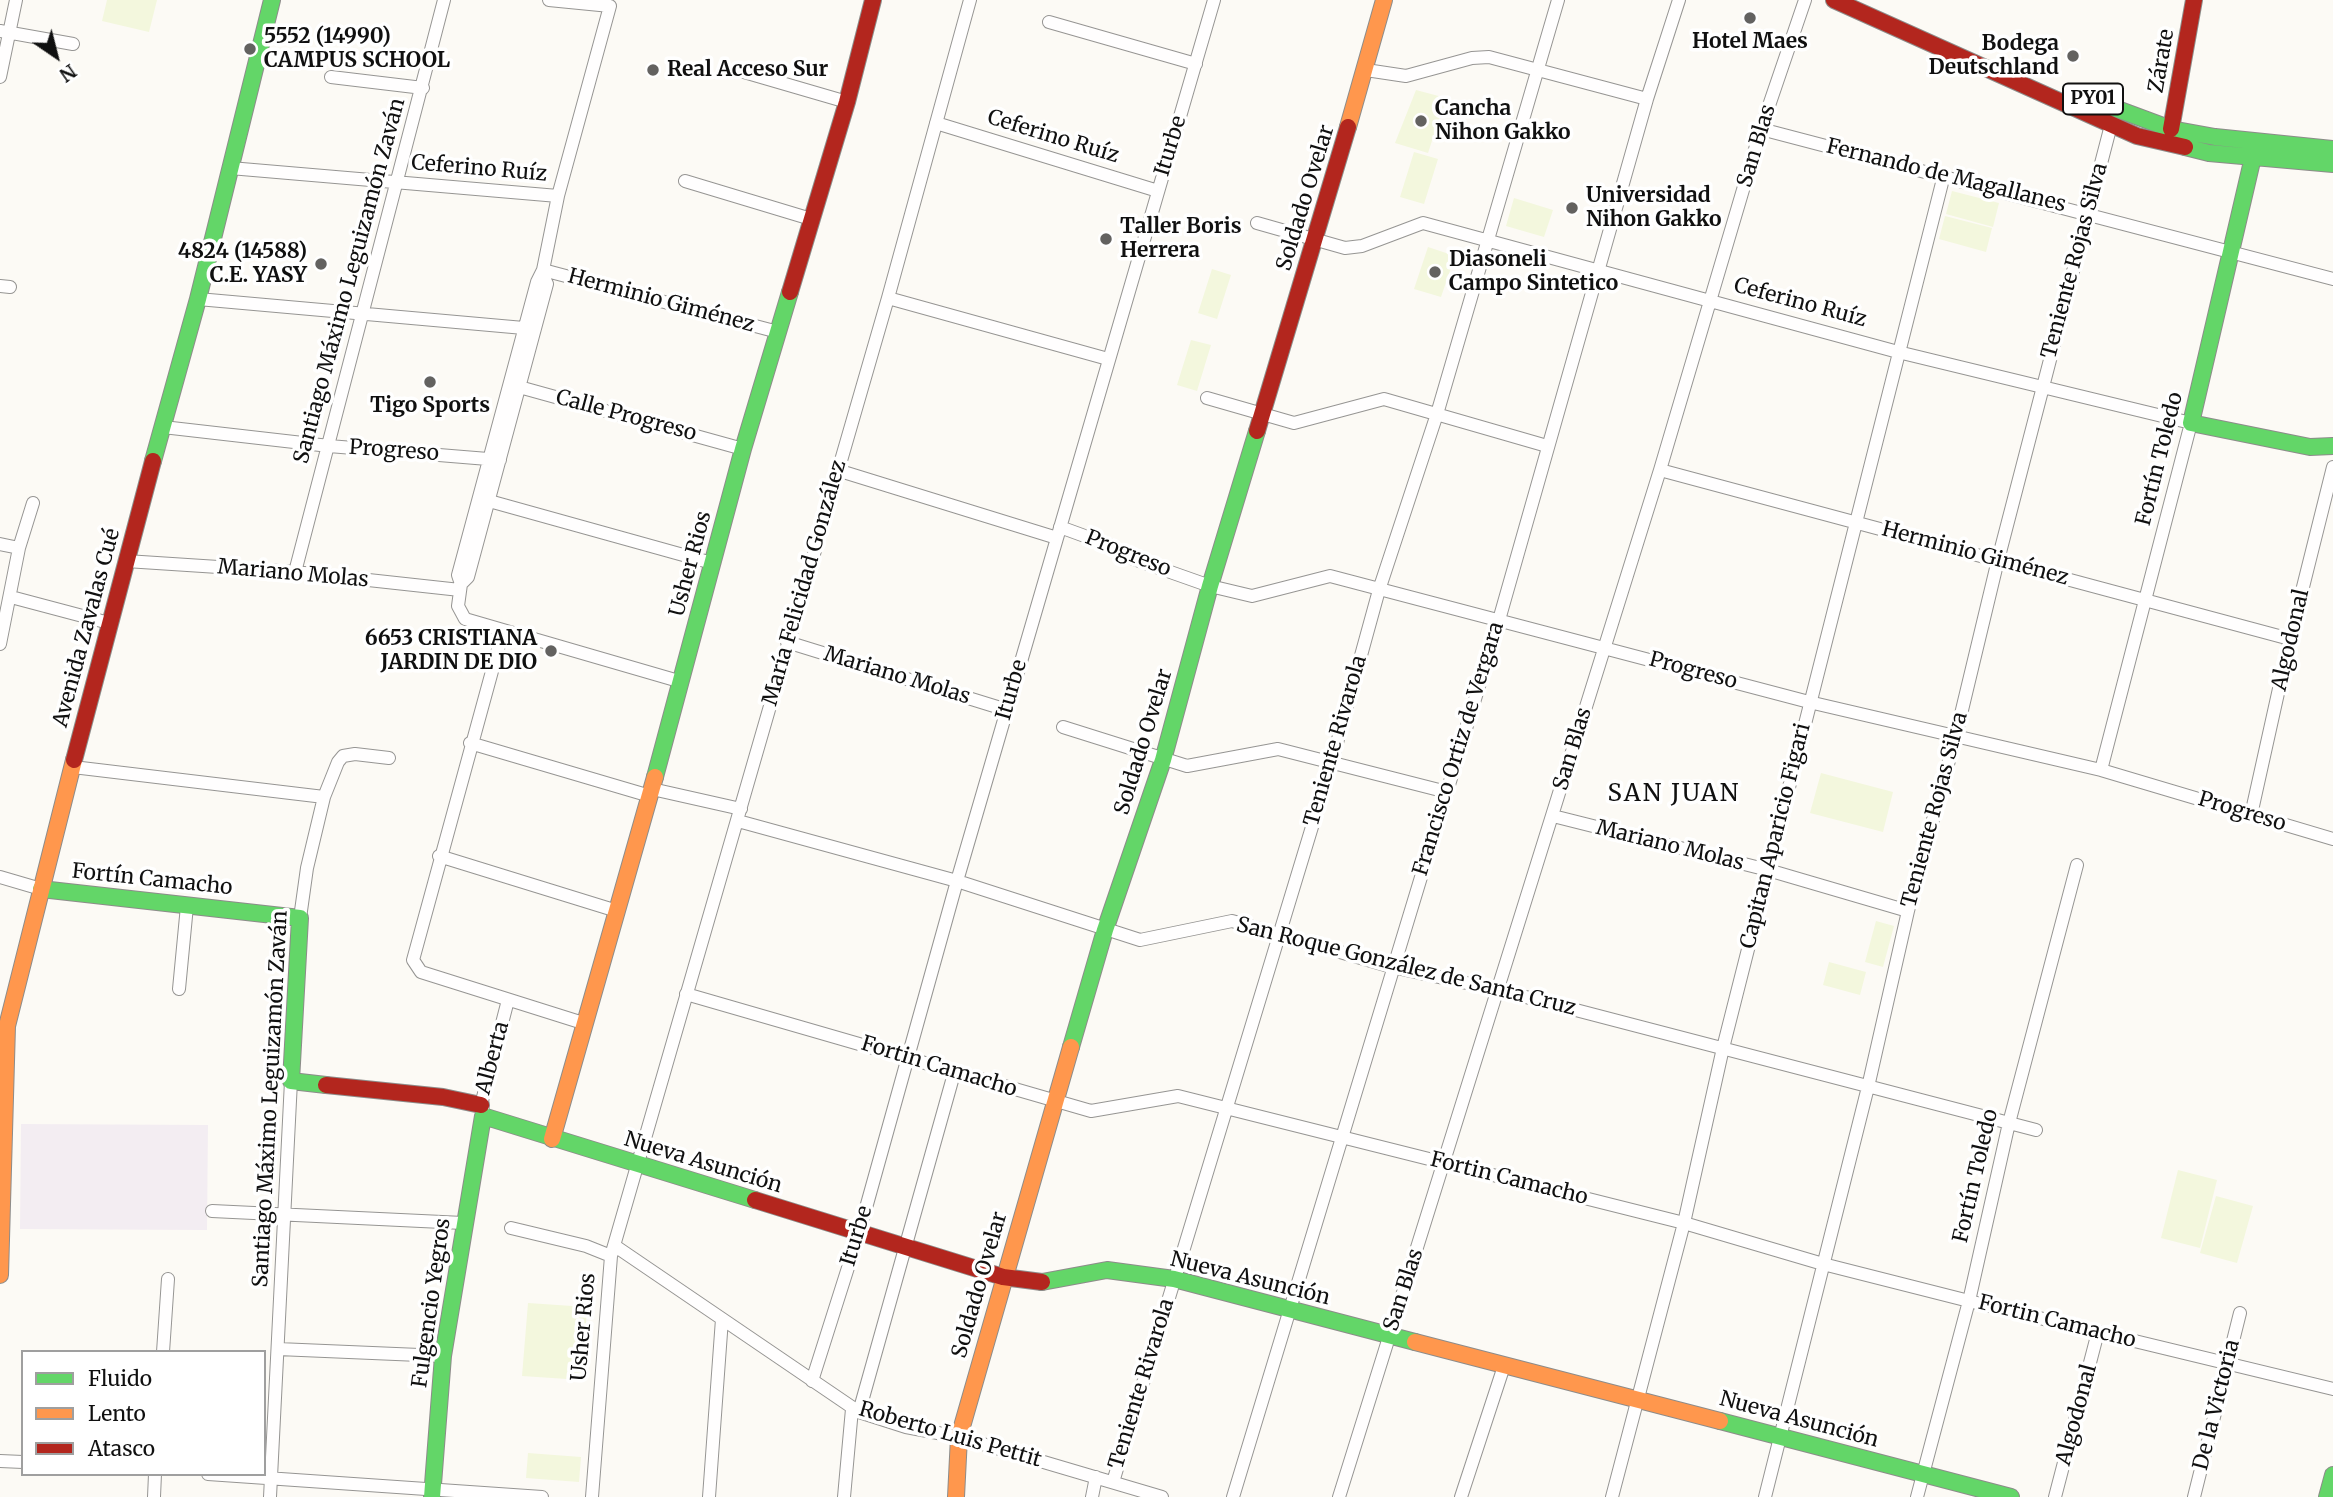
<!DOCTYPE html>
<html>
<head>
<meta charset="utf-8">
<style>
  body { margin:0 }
  #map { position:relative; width:2333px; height:1497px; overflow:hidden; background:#fcfaf5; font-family:Merriweather,serif }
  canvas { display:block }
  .legend { position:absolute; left:21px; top:1350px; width:245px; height:126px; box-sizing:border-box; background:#fff; border:2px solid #9f9f9f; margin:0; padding:9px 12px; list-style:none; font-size:21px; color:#101010 }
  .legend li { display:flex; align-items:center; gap:14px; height:35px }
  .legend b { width:35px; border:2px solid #9f9f9f }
  .north { position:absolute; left:21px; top:21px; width:70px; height:70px; -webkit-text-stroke:5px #fff; paint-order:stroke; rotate:145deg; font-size:19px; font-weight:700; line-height:28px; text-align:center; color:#101010 }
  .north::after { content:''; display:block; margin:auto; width:24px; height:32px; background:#101010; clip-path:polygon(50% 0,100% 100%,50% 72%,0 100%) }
</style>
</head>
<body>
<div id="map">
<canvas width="2333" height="1497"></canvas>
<ul class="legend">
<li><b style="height:9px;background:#63d668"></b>Fluido</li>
<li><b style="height:9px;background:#ff974d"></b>Lento</li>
<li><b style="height:9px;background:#b3261e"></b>Atasco</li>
</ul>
<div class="north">N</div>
</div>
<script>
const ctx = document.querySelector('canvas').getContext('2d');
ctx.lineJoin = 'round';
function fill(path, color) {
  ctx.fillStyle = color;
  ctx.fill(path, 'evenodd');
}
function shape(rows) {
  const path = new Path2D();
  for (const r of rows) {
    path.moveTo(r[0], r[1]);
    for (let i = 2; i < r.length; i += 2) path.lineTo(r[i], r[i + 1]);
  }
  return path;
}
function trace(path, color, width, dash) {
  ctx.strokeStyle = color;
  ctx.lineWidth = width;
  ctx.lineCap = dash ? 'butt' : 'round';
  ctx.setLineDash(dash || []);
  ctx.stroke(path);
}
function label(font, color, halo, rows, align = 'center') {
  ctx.font = font + ' Merriweather,serif';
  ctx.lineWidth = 7;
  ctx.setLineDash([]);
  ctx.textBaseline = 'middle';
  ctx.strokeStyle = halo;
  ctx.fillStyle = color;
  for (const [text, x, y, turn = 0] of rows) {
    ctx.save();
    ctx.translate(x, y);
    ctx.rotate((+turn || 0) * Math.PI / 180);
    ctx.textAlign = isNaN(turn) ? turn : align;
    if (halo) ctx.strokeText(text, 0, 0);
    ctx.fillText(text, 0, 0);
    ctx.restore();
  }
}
const industrial = shape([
  [21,1124,208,1125,207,1230,20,1229]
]);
const pitch = shape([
  [107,0,157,0,149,32,102,21],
  [1416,90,1446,98,1428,153,1395,143],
  [1414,152,1438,159,1424,204,1400,197],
  [1952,191,1999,203,1993,227,1946,214],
  [1514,198,1553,210,1544,237,1506,226],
  [1945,216,1992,228,1986,252,1939,239],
  [1428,247,1455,256,1441,297,1414,289],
  [1212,269,1231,275,1217,319,1198,313],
  [1191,340,1211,345,1197,391,1177,385],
  [1821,773,1893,792,1883,832,1810,813],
  [1876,921,1894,926,1883,967,1865,962],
  [1829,962,1866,972,1860,995,1823,985],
  [2178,1170,2217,1180,2200,1248,2161,1238],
  [2216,1196,2253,1206,2237,1263,2200,1253],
  [528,1303,587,1307,582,1380,522,1376],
  [528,1453,581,1457,579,1482,526,1478]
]);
const street = shape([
  [549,0,610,6,558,196,543,270,537,282,458,575,461,584,458,606,465,619,682,682],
  [1049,22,1196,64],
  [0,31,73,44],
  [737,70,847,102],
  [1366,70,1406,76,1472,58,1489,57,1647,99],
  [0,77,16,0],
  [331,77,423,88],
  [936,123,1158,191],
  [1761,129,2333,279],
  [230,168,558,196],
  [685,181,811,219],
  [1257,223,1345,248,1362,246,1423,223,1898,352,2191,423,2101,770],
  [543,270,778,332],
  [0,286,10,287],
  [888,298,1108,359],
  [198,299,535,329],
  [512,385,743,449],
  [1207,398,1294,423,1384,399,1547,446],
  [163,427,329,446,500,460],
  [837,470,1057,538],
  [1660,470,2290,639],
  [482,499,712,563],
  [1060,527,1112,546,1125,556,1210,586,1252,596,1330,576,1809,702,2101,770,2333,839],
  [0,544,19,548],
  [126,561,295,572,460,590],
  [295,572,444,0],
  [461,584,468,577,547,284,542,274],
  [11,597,109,623],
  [503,631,413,960,421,972,583,1023],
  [787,642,1007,710],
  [0,644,19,548,33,503],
  [1063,727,1187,766,1278,749,1447,792],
  [470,743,650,796],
  [73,767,324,797],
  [652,789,741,809],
  [2251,815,2290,639,2333,467],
  [1553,816,1768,870,1908,911],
  [738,821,957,881,1140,940,1232,921,1392,967,1499,990,2036,1130],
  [439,856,617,911],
  [0,877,41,889],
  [300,918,307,868,324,797,338,762,343,756,355,754,389,758],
  [179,989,187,906],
  [686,994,1091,1111,1178,1096,1684,1223,1823,1264,1969,1301,2333,1389],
  [483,1111,481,1105,508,1000],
  [212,1211,463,1223],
  [511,1228,586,1246,611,1256],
  [615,1246,859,1412,906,1427,959,1437,1162,1497],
  [278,1349,443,1356],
  [163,1352,168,1279],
  [812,1381,859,1233,957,881,1214,0],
  [859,1412,955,1070],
  [0,1461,23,1462],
  [208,1474,542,1497],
  [1113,1482,1332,761,1379,590,1437,414,1558,0],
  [154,1497,155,1474],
  [270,1497,291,1081],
  [592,1497,611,1256,888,298,970,0],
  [709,1497,722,1319],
  [844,1497,852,1409],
  [1092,1497,1096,1477],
  [1233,1497,1499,620,1647,99,1679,0],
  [1339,1497,1660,470,1761,129,1805,0],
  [1461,1497,1504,1366],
  [1612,1497,1684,1223,1723,1048,1944,175],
  [1765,1497,1868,1087,1908,911,1956,735,1998,560,2111,125],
  [1917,1497,1969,1301,2009,1123,2077,865],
  [2055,1497,2098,1332],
  [2194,1497,2240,1313]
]);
const fast = shape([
  [2101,103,2171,129,2215,137,2333,149],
  [2185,147,2209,153,2333,164],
  [2253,157,2191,423,2310,447,2333,446],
  [153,461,198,299,272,0],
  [655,777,743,449,790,292],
  [41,889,300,918,291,1081,326,1085],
  [1071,1047,1105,930,1163,760,1210,586,1257,431],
  [1042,1282,1107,1270,1174,1279,1415,1342],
  [1720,1421,2011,1497],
  [432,1497,443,1356,483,1116,755,1200],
  [2327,1497,2333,1475]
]);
const slow = shape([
  [1348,127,1384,0],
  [552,1139,655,777],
  [0,1275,7,1026,74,760],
  [1415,1342,1720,1421],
  [956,1497,959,1437,1071,1047]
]);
const jam = shape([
  [1834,0,2137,136,2185,147],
  [2171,129,2194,0],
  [790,292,847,102,873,0],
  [1257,431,1348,127],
  [74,760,153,461],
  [326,1085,443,1097,481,1105],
  [755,1200,1003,1277,1042,1282]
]);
const markers = [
  [1750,18,7,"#636260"],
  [250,49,7,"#636260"],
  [2073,56,7,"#636260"],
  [653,70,7,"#636260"],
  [1421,121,7,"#636260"],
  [1572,208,7,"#636260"],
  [1106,239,7,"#636260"],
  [321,264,7,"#636260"],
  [1435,272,7,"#636260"],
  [430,382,7,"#636260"],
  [551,651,7,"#636260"]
];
const shields = [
  [2093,99,60]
];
const shieldNames = [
  ["PY01",2093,99]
];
const poiNames = [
  ["5552 (14990)",264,37],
  ["CAMPUS SCHOOL",264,61],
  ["Hotel Maes",1750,42,"center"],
  ["Bodega",2059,44,"right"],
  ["Deutschland",2059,68,"right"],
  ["Real Acceso Sur",667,70],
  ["Cancha",1435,109],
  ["Nihon Gakko",1435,133],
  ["Universidad",1586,196],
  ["Nihon Gakko",1586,220],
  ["Taller Boris",1120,227],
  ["Herrera",1120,251],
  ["4824 (14588)",307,252,"right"],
  ["C.E. YASY",307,276,"right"],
  ["Diasoneli",1449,260],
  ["Campo Sintetico",1449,284],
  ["Tigo Sports",430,406,"center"],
  ["6653 CRISTIANA",537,639,"right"],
  ["JARDIN DE DIO",537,663,"right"]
];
const streetNames = [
  ["Zárate",2162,61,-80],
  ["Ceferino Ruíz",1053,137,17],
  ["Iturbe",1171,146,-73],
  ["San Blas",1757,146,-73],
  ["Ceferino Ruíz",479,169,5],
  ["Fernando de Magallanes",1946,176,14],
  ["Soldado Ovelar",1306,198,-73],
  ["Teniente Rojas Silva",2075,261,-75],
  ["Santiago Máximo Leguizamón Zaván",350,281,-75],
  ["Herminio Giménez",661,301,15],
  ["Ceferino Ruíz",1800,303,15],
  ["Calle Progreso",626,416,15],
  ["Progreso",394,451,4],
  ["Fortín Toledo",2160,459,-76],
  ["Progreso",1128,554,22],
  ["Herminio Giménez",1975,554,15],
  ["Usher Rios",691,564,-75],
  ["Mariano Molas",293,574,5],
  ["María Felicidad González",805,583,-74],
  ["Avenida Zavalas Cué",87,628,-75],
  ["Algodonal",2291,640,-77],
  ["Progreso",1693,671,15],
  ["Mariano Molas",897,676,17],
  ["Iturbe",1012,690,-74],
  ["Teniente Rivarola",1336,741,-74],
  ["Soldado Ovelar",1144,742,-73],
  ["Francisco Ortiz de Vergara",1459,749,-73],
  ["San Blas",1573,749,-73],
  ["Teniente Rojas Silva",1935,810,-75],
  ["Progreso",2242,812,17],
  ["Capitan Aparicio Figari",1776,836,-76],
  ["Mariano Molas",1670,846,14],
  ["Fortín Camacho",152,880,6],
  ["San Roque González de Santa Cruz",1406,967,14],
  ["Alberta",493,1058,-75],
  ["Fortin Camacho",939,1067,17],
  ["Santiago Máximo Leguizamón Zaván",271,1099,-87],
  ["Nueva Asunción",703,1163,17],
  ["Fortín Toledo",1976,1176,-77],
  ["Fortin Camacho",1509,1179,14],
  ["Iturbe",857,1236,-73],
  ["Nueva Asunción",1250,1279,14],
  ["Soldado Ovelar",980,1285,-74],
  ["San Blas",1404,1290,-72],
  ["Fulgencio Yegros",432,1303,-82],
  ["Fortin Camacho",2057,1322,14],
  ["Usher Rios",584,1327,-85],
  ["Teniente Rivarola",1142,1384,-73],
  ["De la Victoria",2217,1405,-76],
  ["Algodonal",2077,1415,-75],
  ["Nueva Asunción",1799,1420,15],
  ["Roberto Luis Pettit",950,1435,16]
];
const quarterNames = [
  ["SAN JUAN",1674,794]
];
fill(industrial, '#f3edf2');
fill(pitch, '#f3f7dd');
trace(street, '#969593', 14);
trace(fast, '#8d8c8a', 18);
trace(slow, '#8d8c8a', 18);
trace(jam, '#8d8c8a', 18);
trace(street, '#fffefe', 12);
trace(fast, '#63d668', 16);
trace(slow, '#ff974d', 16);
trace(jam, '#b3261e', 16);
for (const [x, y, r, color] of markers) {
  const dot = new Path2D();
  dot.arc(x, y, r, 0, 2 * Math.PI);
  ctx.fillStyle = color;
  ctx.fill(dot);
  trace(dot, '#fff', 2.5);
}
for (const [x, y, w] of shields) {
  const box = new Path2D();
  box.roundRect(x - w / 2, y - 15.5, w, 31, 5);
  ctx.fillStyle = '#fff';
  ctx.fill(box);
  trace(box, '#101010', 2);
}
label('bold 19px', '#101010', null, shieldNames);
label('bold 21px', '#101010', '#fff', poiNames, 'left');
label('21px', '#101010', '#fff', streetNames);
ctx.letterSpacing = '2px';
label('24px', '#101010', '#fff', quarterNames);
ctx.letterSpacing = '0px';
</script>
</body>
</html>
